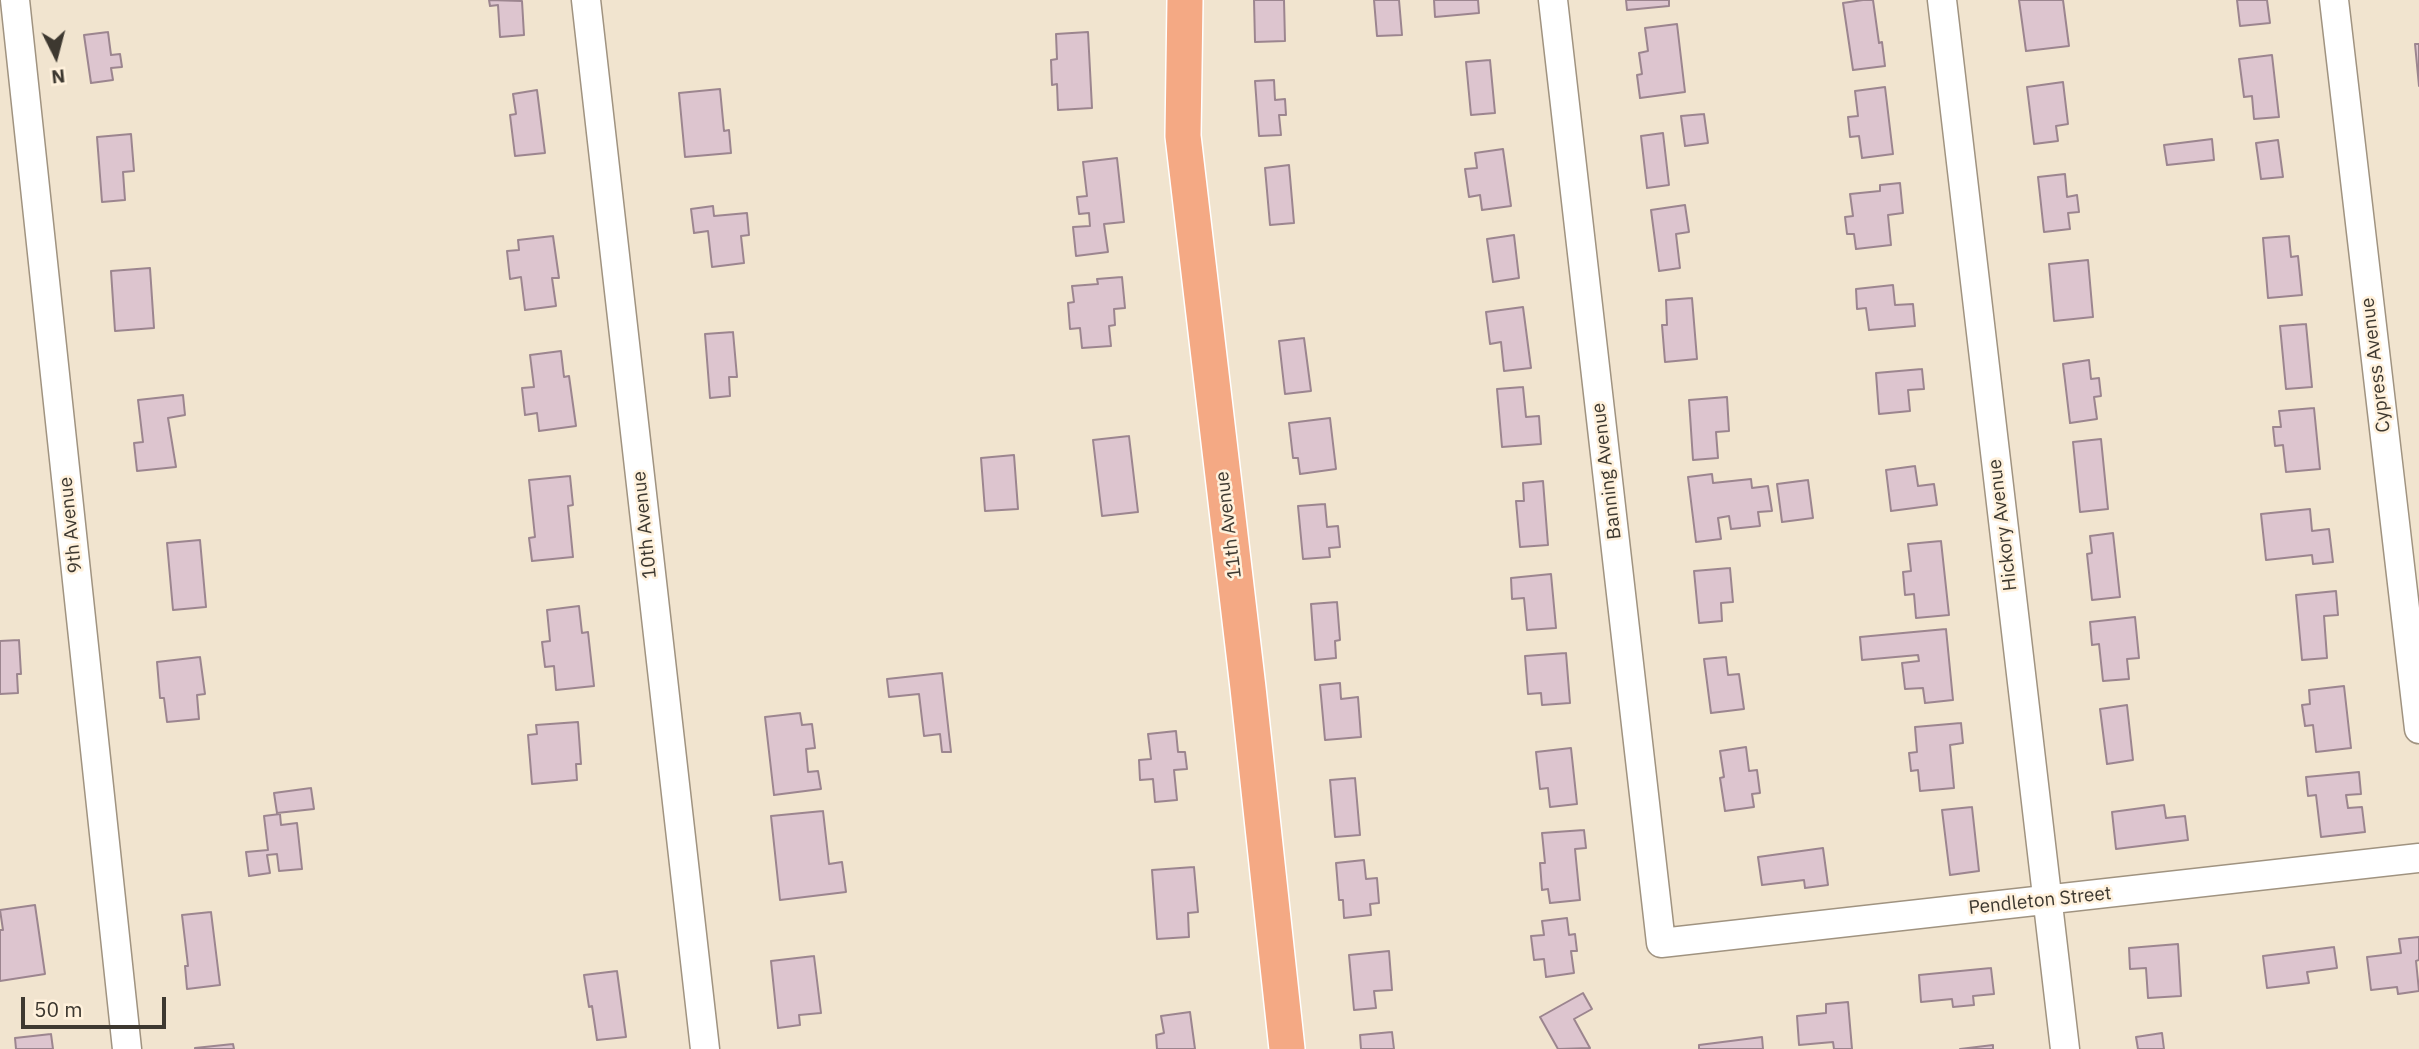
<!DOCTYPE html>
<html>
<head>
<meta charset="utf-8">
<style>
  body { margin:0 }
  #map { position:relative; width:2419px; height:1049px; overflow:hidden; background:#f1e4cf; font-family:"IBM Plex Sans",sans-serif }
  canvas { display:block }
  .north { position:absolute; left:21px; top:21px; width:70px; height:70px; -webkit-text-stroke:5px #fff1dc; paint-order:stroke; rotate:174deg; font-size:19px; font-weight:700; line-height:28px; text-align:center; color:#3d3830 }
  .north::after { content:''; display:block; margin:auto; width:24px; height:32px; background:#3d3830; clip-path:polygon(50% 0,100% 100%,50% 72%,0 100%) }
  .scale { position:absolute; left:21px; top:997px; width:145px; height:32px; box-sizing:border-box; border:4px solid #3d3830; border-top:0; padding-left:9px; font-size:21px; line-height:24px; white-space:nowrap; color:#3d3830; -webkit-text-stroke:5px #fff1dc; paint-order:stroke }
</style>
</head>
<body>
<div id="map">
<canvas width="2419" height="1049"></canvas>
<div class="north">N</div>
<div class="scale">50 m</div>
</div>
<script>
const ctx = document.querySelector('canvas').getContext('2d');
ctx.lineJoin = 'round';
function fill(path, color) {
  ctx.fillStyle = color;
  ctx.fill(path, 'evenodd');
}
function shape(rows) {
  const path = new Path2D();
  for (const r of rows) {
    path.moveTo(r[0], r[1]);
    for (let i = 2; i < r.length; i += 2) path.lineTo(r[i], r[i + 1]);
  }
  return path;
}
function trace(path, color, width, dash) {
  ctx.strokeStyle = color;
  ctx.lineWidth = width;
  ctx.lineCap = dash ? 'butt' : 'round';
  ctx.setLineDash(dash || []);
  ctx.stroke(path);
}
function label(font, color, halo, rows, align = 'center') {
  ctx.font = font + ' "IBM Plex Sans",sans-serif';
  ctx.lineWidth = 5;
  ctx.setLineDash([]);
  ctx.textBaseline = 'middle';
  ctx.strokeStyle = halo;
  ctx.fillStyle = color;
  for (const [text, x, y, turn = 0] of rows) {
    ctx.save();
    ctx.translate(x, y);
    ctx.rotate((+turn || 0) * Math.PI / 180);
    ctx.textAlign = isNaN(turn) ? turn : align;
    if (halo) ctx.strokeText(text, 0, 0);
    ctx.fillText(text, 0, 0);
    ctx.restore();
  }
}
const building = shape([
  [489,0,522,1,524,35,500,37,498,5,490,6,489,0],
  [1254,0,1284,0,1285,41,1255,42,1254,0],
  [1374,0,1399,0,1402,35,1377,36,1374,0],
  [1434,0,1478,0,1479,13,1435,17,1434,0],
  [1626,0,1669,0,1669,6,1627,10,1626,0],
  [1863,0,1873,0,1879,43,1882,42,1885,66,1853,70,1843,3,1863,0],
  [2019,0,2063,0,2069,46,2026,51,2019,0],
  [2237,0,2267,0,2270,23,2240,26,2237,0],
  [1677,24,1685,92,1640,98,1637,75,1642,74,1639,53,1648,51,1645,28,1677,24],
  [108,32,111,55,120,54,122,67,111,68,113,80,91,83,84,35,108,32],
  [1088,32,1092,108,1058,110,1057,84,1052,85,1051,60,1057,59,1056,34,1088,32],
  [2415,44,2419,44,2419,86,2415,44],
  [2272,55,2279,117,2254,119,2252,96,2244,97,2239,59,2272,55],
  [1490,60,1495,113,1471,115,1466,62,1490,60],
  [1274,80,1275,100,1285,99,1286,115,1279,115,1281,135,1259,136,1255,81,1274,80],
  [2063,82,2068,124,2056,126,2058,141,2034,144,2027,87,2063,82],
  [1885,87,1893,154,1862,158,1859,136,1850,137,1848,117,1858,116,1855,91,1885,87],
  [720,89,724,131,729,130,731,153,685,157,679,93,720,89],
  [537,90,545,153,515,156,510,115,516,114,513,94,537,90],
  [1704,114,1708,143,1685,146,1681,116,1704,114],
  [1663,133,1669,185,1647,188,1641,136,1663,133],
  [131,134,134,171,123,172,125,200,102,202,97,137,131,134],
  [2212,139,2214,160,2167,165,2164,145,2212,139],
  [2278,140,2283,177,2261,179,2256,143,2278,140],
  [1503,149,1511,206,1482,210,1480,195,1469,197,1465,169,1477,168,1475,153,1503,149],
  [1117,158,1124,222,1104,224,1108,252,1076,256,1073,227,1090,226,1089,213,1079,214,1077,197,1087,196,1083,162,1117,158],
  [1289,165,1294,223,1270,225,1265,168,1289,165],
  [2065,174,2067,197,2077,195,2079,212,2068,213,2070,229,2044,232,2038,177,2065,174],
  [1900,183,1903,213,1888,215,1891,245,1856,249,1854,234,1847,234,1845,217,1853,216,1850,194,1880,191,1880,185,1900,183],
  [1685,205,1689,232,1676,234,1680,268,1659,271,1651,210,1685,205],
  [713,206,714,216,747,213,749,235,741,236,744,263,712,267,708,231,694,233,691,209,713,206],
  [1514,235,1519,278,1493,282,1487,239,1514,235],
  [553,236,559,278,552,278,556,306,525,310,521,277,510,279,507,251,519,250,518,240,553,236],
  [2289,236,2291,257,2298,256,2302,295,2268,298,2263,238,2289,236],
  [2088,260,2093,317,2054,321,2049,264,2088,260],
  [150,268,154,328,115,331,111,271,150,268],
  [1122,277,1125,308,1114,309,1115,325,1109,326,1111,346,1082,348,1080,328,1070,329,1068,303,1074,302,1072,286,1098,284,1097,279,1122,277],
  [1893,285,1895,305,1913,304,1915,326,1869,330,1866,308,1857,309,1856,289,1893,285],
  [1692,298,1697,359,1665,362,1662,325,1667,325,1666,300,1692,298],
  [1523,307,1531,368,1504,371,1501,342,1490,344,1486,312,1523,307],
  [2306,324,2312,387,2286,389,2280,326,2306,324],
  [733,332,737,377,729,377,730,396,710,398,705,334,733,332],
  [1304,338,1311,391,1285,394,1279,341,1304,338],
  [561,351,564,377,569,376,576,426,539,431,537,413,525,415,522,388,534,387,530,355,561,351],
  [2089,360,2091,379,2099,378,2101,396,2094,397,2097,419,2070,423,2063,364,2089,360],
  [1922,369,1924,389,1908,390,1910,411,1879,414,1876,373,1922,369],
  [1523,387,1526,417,1539,416,1541,444,1502,447,1497,389,1523,387],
  [183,395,185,415,168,418,176,467,137,471,134,443,143,442,138,400,183,395],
  [1727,397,1729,431,1716,432,1718,458,1693,460,1689,400,1727,397],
  [2314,408,2320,469,2286,472,2283,445,2275,446,2273,427,2281,427,2279,411,2314,408],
  [1330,418,1336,469,1300,474,1298,458,1293,458,1289,423,1330,418],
  [1129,436,1138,512,1102,516,1093,440,1129,436],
  [2101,439,2108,509,2080,512,2073,442,2101,439],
  [1014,455,1018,509,985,511,981,458,1014,455],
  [1915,466,1918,486,1934,484,1937,505,1891,511,1886,470,1915,466],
  [1712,474,1713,483,1751,479,1752,488,1768,486,1772,511,1758,512,1760,526,1731,529,1729,516,1718,518,1721,539,1696,542,1688,477,1712,474],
  [570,476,573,505,568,506,573,557,532,561,529,538,535,537,529,480,570,476],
  [1808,480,1813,518,1782,522,1777,484,1808,480],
  [1543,481,1548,545,1520,547,1516,501,1524,501,1523,483,1543,481],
  [1325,504,1327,527,1338,526,1340,547,1329,548,1330,557,1303,559,1298,506,1325,504],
  [2310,509,2312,531,2329,529,2333,562,2313,564,2312,555,2266,560,2261,514,2310,509],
  [2113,533,2120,597,2092,600,2087,554,2092,553,2090,536,2113,533],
  [200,540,206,607,173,610,167,543,200,540],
  [1941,541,1949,615,1916,618,1914,594,1905,595,1903,572,1911,571,1908,544,1941,541],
  [1730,568,1733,602,1721,603,1722,621,1699,623,1694,571,1730,568],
  [1551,574,1556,628,1527,630,1524,598,1512,599,1511,578,1551,574],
  [2336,591,2338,615,2324,616,2327,658,2302,660,2296,595,2336,591],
  [1337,602,1340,640,1335,641,1336,658,1315,660,1311,604,1337,602],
  [579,606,582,633,588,632,594,686,556,690,554,666,545,667,542,642,550,641,547,610,579,606],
  [2135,617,2139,658,2127,659,2129,679,2103,681,2099,644,2092,645,2090,622,2135,617],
  [1946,629,1953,700,1925,703,1923,688,1905,689,1902,663,1919,661,1918,655,1862,660,1860,637,1946,629],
  [19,640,21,674,17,674,18,693,0,694,0,641,19,640],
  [1566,653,1570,703,1542,705,1541,693,1528,694,1525,656,1566,653],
  [200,657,205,694,197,695,199,719,167,722,164,698,160,698,157,662,200,657],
  [1726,657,1728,675,1739,674,1744,709,1711,713,1704,659,1726,657],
  [942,673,951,752,942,752,940,734,924,736,919,694,889,697,887,679,942,673],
  [1340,683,1341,699,1358,697,1361,737,1325,740,1320,685,1340,683],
  [2344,686,2351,748,2316,752,2313,725,2305,726,2302,705,2310,704,2309,690,2344,686],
  [2127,705,2133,760,2107,764,2100,709,2127,705],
  [800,713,802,725,812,724,815,748,806,749,808,772,818,771,821,789,774,795,765,717,800,713],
  [578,722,581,764,576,764,577,780,532,784,528,735,537,734,536,725,578,722],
  [1961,723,1963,743,1950,745,1954,788,1920,791,1918,770,1911,771,1909,753,1917,752,1915,727,1961,723],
  [1176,731,1178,752,1185,752,1187,769,1174,770,1177,800,1155,802,1153,779,1140,780,1139,760,1151,759,1148,734,1176,731],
  [1746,747,1749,771,1757,770,1760,793,1752,794,1754,807,1725,811,1720,778,1724,777,1720,751,1746,747],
  [1571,748,1577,804,1550,807,1548,788,1540,789,1536,752,1571,748],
  [2359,772,2361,794,2346,795,2348,808,2362,807,2365,832,2321,837,2316,795,2308,796,2306,777,2359,772],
  [1355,778,1360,835,1335,837,1330,780,1355,778],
  [311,788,314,809,277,813,274,793,311,788],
  [2164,805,2166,818,2185,816,2188,840,2116,849,2112,812,2164,805],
  [1972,807,1979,871,1950,875,1942,810,1972,807],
  [823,811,829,864,842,862,846,892,780,900,771,816,823,811],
  [280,814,281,825,297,823,302,869,279,871,277,854,267,855,270,873,249,876,246,852,268,850,264,816,280,814],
  [1584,830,1586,848,1575,849,1580,900,1550,903,1548,889,1542,890,1540,863,1545,863,1542,833,1584,830],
  [1823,848,1828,885,1805,888,1804,880,1762,885,1758,857,1823,848],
  [1364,860,1366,879,1377,878,1379,903,1370,904,1371,915,1344,918,1343,900,1339,900,1336,863,1364,860],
  [1194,867,1198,912,1188,913,1189,937,1157,939,1152,870,1194,867],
  [35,905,45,974,0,981,0,930,3,930,0,910,35,905],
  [211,912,220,985,187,989,185,966,188,966,182,915,211,912],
  [1567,918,1569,935,1575,934,1577,951,1571,951,1574,973,1546,977,1544,959,1534,960,1531,936,1544,935,1542,921,1567,918],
  [2419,937,2419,960,2416,961,2419,991,2398,994,2397,987,2371,990,2367,957,2401,953,2399,939,2419,937],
  [2178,944,2181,996,2148,998,2146,968,2130,969,2129,948,2178,944],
  [2334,947,2337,968,2307,972,2309,983,2267,988,2263,956,2334,947],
  [1389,951,1392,990,1374,991,1376,1008,1354,1010,1349,955,1389,951],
  [814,956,821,1013,799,1015,800,1025,778,1028,771,961,814,956],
  [1991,968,1994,994,1973,996,1974,1005,1953,1007,1952,999,1921,1002,1919,975,1991,968],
  [617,971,626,1037,597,1040,592,1006,589,1007,584,975,617,971],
  [1583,993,1592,1009,1574,1019,1590,1048,1558,1049,1540,1017,1583,993],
  [1848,1002,1852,1049,1834,1049,1833,1042,1799,1045,1797,1016,1826,1013,1826,1004,1848,1002],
  [1190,1012,1195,1049,1157,1049,1156,1035,1164,1033,1161,1016,1190,1012],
  [1392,1032,1394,1049,1361,1049,1360,1035,1392,1032],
  [2162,1033,2164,1049,2138,1049,2136,1037,2162,1033],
  [51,1034,53,1049,16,1049,15,1038,51,1034],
  [1762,1037,1763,1049,1699,1049,1699,1045,1762,1037],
  [233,1044,234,1049,195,1049,195,1048,233,1044],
  [1993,1045,1993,1049,1960,1049,1993,1045]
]);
const minor = shape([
  [15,0,127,1049],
  [586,0,705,1049],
  [1553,0,1661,943,2419,858],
  [1942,0,2065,1049],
  [2334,0,2419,729]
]);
const major = shape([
  [1185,0,1183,136,1248,688,1287,1049]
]);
const streetNames = [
  ["Cypress Avenue",2376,365,-97],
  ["Banning Avenue",1607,471,-97],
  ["9th Avenue",71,525,-96],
  ["10th Avenue",645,525,-96],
  ["11th Avenue",1229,525,-97],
  ["Hickory Avenue",2003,525,-97],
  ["Pendleton Street",2040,901,-6]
];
fill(building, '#ddc5cf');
trace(building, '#9c858f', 2);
trace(minor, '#a09380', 31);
trace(major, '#fff', 38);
trace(minor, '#fff', 28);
trace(major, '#f4a984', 35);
label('19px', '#3d3830', '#fff1dc', streetNames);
</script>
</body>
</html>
